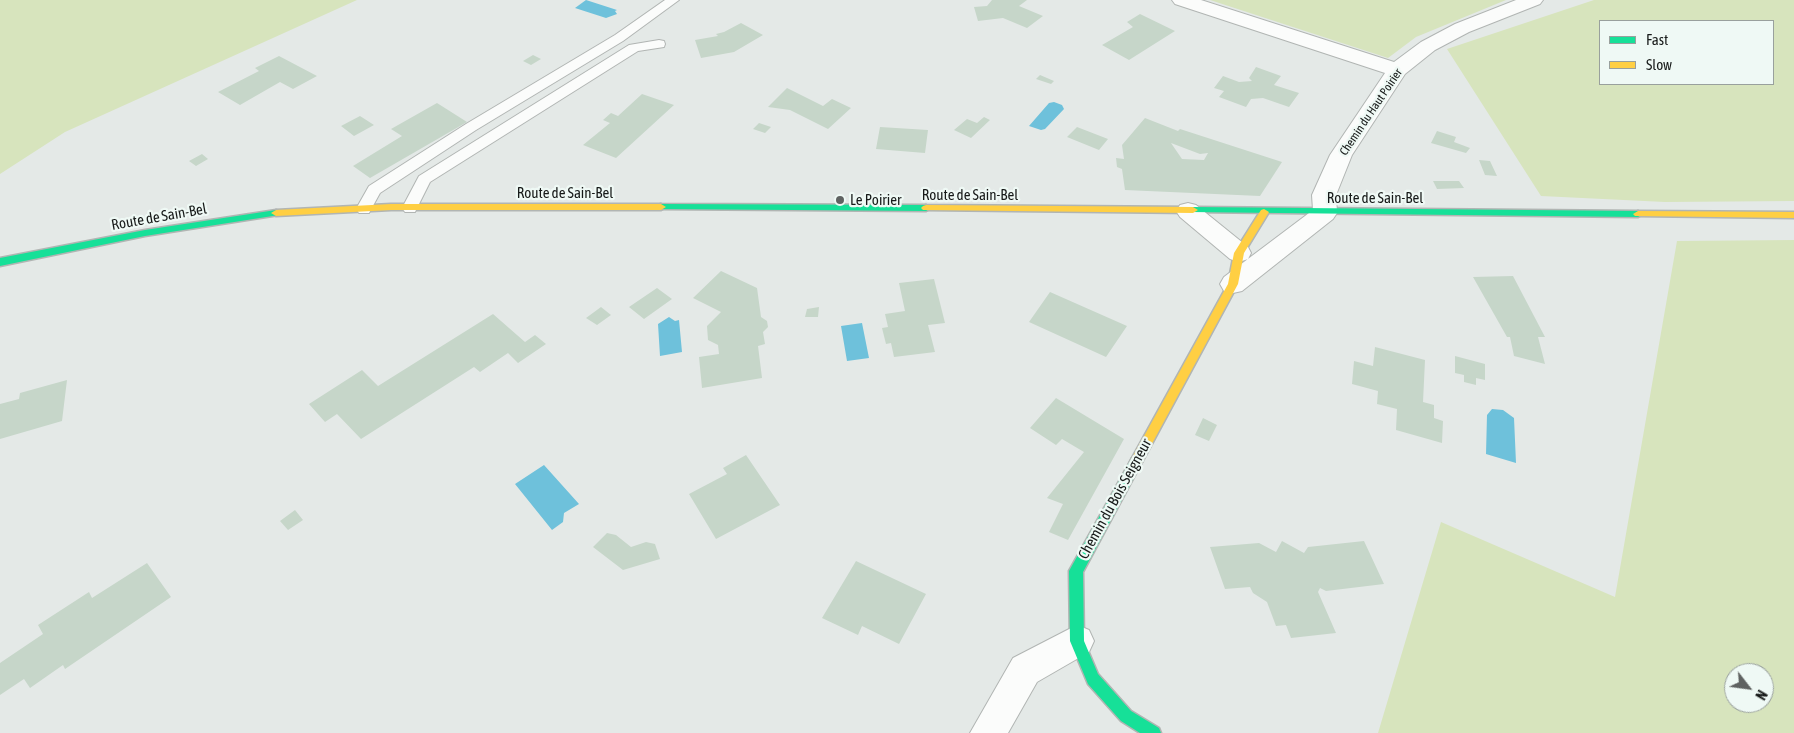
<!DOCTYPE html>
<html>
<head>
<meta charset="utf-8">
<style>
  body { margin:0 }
  #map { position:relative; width:1794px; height:733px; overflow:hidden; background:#e4e9e7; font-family:"Asap Condensed",sans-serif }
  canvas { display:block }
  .legend { position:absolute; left:1599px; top:20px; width:175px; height:65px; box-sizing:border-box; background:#eff9f5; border:1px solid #99a09d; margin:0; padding:6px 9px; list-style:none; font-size:15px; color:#171a19 }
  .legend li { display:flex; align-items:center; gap:10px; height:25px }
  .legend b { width:25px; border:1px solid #99a09d }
  .north { position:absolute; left:1724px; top:663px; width:50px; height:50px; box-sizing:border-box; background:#eff9f5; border:1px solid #99a09d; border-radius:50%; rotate:120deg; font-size:14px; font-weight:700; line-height:20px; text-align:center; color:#171a19 }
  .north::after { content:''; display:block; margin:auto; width:18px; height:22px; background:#5f6261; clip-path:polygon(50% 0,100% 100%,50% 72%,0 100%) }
</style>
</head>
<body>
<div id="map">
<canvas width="1794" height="733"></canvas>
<ul class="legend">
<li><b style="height:6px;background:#16e098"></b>Fast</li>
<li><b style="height:6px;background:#ffcf43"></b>Slow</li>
</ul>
<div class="north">N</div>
</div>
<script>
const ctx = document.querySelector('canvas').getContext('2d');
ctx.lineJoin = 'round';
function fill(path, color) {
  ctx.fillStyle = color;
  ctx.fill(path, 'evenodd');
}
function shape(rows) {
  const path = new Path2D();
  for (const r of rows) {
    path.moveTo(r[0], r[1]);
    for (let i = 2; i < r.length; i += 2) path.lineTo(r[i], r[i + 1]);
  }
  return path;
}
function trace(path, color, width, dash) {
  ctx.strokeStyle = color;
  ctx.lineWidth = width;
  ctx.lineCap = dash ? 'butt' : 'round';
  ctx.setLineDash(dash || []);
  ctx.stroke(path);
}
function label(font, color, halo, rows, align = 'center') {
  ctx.font = font + ' "Asap Condensed",sans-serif';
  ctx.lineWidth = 4.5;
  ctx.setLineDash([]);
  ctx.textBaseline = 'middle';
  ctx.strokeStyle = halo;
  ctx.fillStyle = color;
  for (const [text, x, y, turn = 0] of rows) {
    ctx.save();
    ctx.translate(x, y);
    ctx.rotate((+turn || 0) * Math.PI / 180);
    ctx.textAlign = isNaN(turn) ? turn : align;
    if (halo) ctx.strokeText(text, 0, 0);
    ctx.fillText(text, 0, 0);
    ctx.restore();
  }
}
const green = shape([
  [0,0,357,0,65,132,0,174],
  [1210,0,1506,0,1416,37,1388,58],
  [1594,0,1794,0,1794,201,1665,202,1541,196,1447,49],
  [1600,21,1773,21,1773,84,1600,84],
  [1794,240,1794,733,1378,733,1441,522,1615,597,1677,241],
  [1734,673,1764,673,1764,703,1734,703]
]);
const water = shape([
  [586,0,617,10,615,11,617,14,606,18,575,8],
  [1054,102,1062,105,1064,109,1045,129,1041,130,1029,126,1049,103],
  [669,317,675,321,679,320,682,352,660,356,658,324],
  [862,323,869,358,847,361,841,326],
  [1492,409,1503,410,1514,418,1516,463,1486,454,1487,415],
  [544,465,579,504,564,513,563,522,552,530,515,484]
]);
const building = shape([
  [992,0,1027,0,1019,6,1043,16,1027,28,1003,18,978,21,974,7,987,6],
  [1140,14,1175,31,1129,60,1102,45,1133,27,1127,22],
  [741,23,763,35,734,52,701,58,695,40,718,36,716,34,724,32],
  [533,55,541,59,531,65,523,61],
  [279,56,317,76,293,89,280,82,240,105,218,92,259,71,255,68],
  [1256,67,1281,76,1274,85,1299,93,1289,107,1263,98,1251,99,1246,107,1219,97,1224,91,1214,88,1223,76,1239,82,1252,81,1249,78],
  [1040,75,1054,81,1051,84,1036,79],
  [787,88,823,106,832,99,851,108,828,129,790,110,768,107],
  [642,94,674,105,616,158,583,145,610,123,603,120,611,113,618,116],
  [437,103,467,122,370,178,353,166,402,136,391,129],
  [360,116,374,125,354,136,341,126],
  [984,117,990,120,971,138,954,130,967,119,977,123],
  [1145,118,1178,131,1180,129,1282,162,1260,196,1125,190,1122,169,1117,167,1116,158,1124,159,1122,145],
  [1171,143,1200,154,1208,153,1204,160,1182,159],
  [759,123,771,127,765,133,753,129],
  [880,127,928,130,925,153,876,149],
  [1077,127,1108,139,1099,150,1067,137],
  [1437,131,1456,137,1454,142,1470,148,1466,153,1431,143],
  [202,154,208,159,196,166,189,161],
  [1479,160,1490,161,1497,176,1485,175],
  [1433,181,1459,181,1464,188,1437,189],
  [721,271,757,288,761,317,767,321,768,327,763,332,765,344,758,346,762,378,702,388,699,357,719,354,718,345,708,340,707,326,721,312,693,298],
  [1513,276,1545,337,1538,337,1545,364,1514,356,1510,337,1507,337,1473,277],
  [934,279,945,323,928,325,935,352,894,357,891,343,886,344,882,328,888,327,885,314,905,311,899,283],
  [657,288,672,299,644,319,629,307],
  [1050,292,1127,326,1106,357,1029,322],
  [601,307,611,315,597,325,586,318],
  [819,307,818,317,805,317,807,309],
  [493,314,525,342,535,335,546,344,518,363,508,353,480,372,474,367,361,439,337,414,325,422,309,404,362,370,378,386],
  [1375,347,1425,360,1423,402,1434,405,1434,418,1443,421,1442,443,1396,430,1397,409,1377,404,1378,391,1352,384,1354,361,1373,366],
  [1455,356,1485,364,1485,380,1476,378,1476,385,1464,382,1464,375,1455,373],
  [67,380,62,421,0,439,0,404,19,399,20,393],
  [1056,398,1124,439,1068,540,1049,532,1063,504,1047,498,1084,452,1062,439,1056,445,1030,428],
  [1203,418,1217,425,1209,441,1195,435],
  [746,455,780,505,716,539,689,494,727,474,723,468],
  [295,510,303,520,288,530,280,521],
  [607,533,616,535,631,547,646,542,655,544,660,559,623,570,593,547],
  [1282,541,1304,553,1308,547,1364,541,1384,584,1326,591,1320,588,1318,592,1336,633,1291,638,1286,625,1276,626,1267,602,1253,593,1250,587,1225,589,1210,547,1259,543,1276,552],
  [856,561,926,594,899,644,862,626,858,635,822,618],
  [147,563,171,597,65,669,63,665,30,688,24,679,0,695,0,663,43,634,38,625,89,592,92,598]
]);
const lane = shape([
  [665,0,679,0,623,41,476,130,380,193,369,213,359,213,356,209,369,186,466,124,615,35,665,0],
  [659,40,664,41,665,44,664,47,638,51,430,182,415,212,405,212,402,208,419,176,629,45,659,40]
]);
const street = shape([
  [1172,0,1201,0,1394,62,1421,42,1455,24,1516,0,1543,0,1540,4,1469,32,1435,50,1405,74,1352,155,1336,195,1337,213,1333,219,1242,291,1233,293,1224,291,1220,284,1224,277,1313,210,1312,195,1330,155,1385,73,1175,4,1172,0],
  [1188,203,1196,205,1248,247,1251,253,1248,259,1239,262,1230,259,1180,217,1176,211,1180,205,1188,203],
  [1077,625,1089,630,1094,641,1089,652,1037,682,1008,733,970,733,1013,658,1077,625]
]);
const fast = shape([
  [661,204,926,205,931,208,926,211,658,209,656,207,658,205,661,204],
  [1193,207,1638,211,1643,214,1638,217,1190,212,1188,210,1193,207],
  [276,210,279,211,281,213,279,215,145,236,0,266,0,258,145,230,276,210],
  [1136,457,1140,458,1142,462,1083,572,1084,641,1098,674,1131,711,1159,728,1161,733,1140,733,1121,721,1088,684,1070,641,1069,571,1132,458,1136,457]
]);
const slow = shape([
  [391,204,661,204,666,207,661,210,391,210,276,216,271,213,276,210,391,204],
  [926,205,1193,207,1198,210,1193,213,923,210,921,208,923,206,926,205],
  [1264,209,1269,212,1244,253,1238,284,1140,466,1136,467,1132,466,1130,462,1132,458,1228,284,1234,253,1261,210,1264,209],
  [1638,211,1794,212,1794,218,1635,216,1633,214,1638,211]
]);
const markers = [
  [840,200,5,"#5f6261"]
];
const farStreetnames = [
  ["Chemin du Haut Poirier",1371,112,-56]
];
const streetNames = [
  ["Route de Sain-Bel",565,193],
  ["Route de Sain-Bel",970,195],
  ["Route de Sain-Bel",1375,198],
  ["Route de Sain-Bel",159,217,-10],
  ["Chemin du Bois Seigneur",1115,499,-61]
];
const poiNames = [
  ["Le Poirier",850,200]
];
fill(green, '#d7e4bd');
fill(water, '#6ec1db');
fill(building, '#c6d6c9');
trace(lane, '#b1b5b3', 2);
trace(street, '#b1b5b3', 2);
trace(fast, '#b1b5b3', 3);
trace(slow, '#b1b5b3', 3);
fill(lane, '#fbfcfb');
fill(street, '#fbfcfb');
fill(fast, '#16e098');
fill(slow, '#ffcf43');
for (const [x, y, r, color] of markers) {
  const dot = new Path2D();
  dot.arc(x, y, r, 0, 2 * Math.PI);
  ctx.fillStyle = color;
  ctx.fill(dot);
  trace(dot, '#eff9f5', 2);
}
label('12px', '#171a19', '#eff9f5', farStreetnames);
label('15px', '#171a19', '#eff9f5', streetNames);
label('15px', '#171a19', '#eff9f5', poiNames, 'left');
</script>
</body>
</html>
